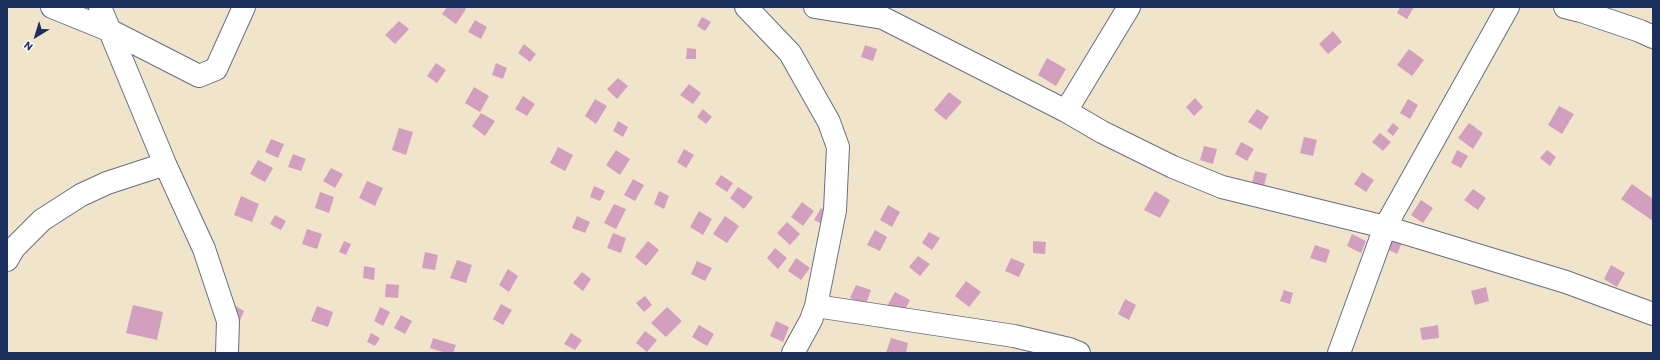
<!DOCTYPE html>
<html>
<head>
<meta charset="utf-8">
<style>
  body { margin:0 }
  #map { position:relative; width:1660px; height:360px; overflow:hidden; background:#f0e5ca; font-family:Itim,sans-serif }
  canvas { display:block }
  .frame { position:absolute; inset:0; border:8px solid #1b2f5e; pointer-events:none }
  .north { position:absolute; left:16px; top:16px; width:40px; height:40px; -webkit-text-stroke:3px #fff; paint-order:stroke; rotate:218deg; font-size:11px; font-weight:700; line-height:16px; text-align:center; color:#1b2f5e }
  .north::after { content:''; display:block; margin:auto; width:14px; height:18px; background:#1b2f5e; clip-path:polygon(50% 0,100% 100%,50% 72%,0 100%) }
</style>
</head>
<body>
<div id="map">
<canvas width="1660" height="360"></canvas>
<div class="frame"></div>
<div class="north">N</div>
</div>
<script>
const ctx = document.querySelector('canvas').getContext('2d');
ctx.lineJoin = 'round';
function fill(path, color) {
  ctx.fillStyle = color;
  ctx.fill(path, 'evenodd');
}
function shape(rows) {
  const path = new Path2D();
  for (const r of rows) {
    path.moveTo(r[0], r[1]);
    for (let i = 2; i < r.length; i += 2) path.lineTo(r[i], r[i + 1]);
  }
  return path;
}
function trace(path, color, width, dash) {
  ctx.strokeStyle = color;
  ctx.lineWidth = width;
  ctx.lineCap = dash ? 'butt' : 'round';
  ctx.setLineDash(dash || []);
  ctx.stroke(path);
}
const building = shape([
  [447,7,464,7,466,9,456,24,442,14],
  [1400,7,1414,7,1407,19,1397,13],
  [702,17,711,22,705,31,697,26],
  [475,20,487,27,481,39,468,32],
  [399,21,409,29,395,44,385,35],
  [1333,31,1342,42,1328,54,1319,44],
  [524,44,536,54,530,62,518,53],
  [865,45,877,49,873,61,861,57],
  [687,48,696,49,696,59,686,59],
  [1409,49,1424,60,1412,76,1397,65],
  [1047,58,1066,69,1056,86,1038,75],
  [436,63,446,70,437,83,427,76],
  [496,63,507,68,503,79,492,75],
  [618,78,628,86,617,99,607,89],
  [689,84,701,93,693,104,680,95],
  [474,87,489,96,480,112,465,103],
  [949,92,962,102,946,120,934,110],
  [523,96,535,104,527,116,515,109],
  [1195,98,1203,107,1194,116,1186,107],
  [595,99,607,106,596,124,585,116],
  [1408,99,1418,105,1410,119,1400,113],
  [1559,106,1574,114,1562,134,1548,125],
  [703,109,712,117,706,124,697,117],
  [1257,109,1269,117,1261,130,1248,122],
  [481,113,495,121,485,136,472,126],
  [618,121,628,127,623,137,613,131],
  [1393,123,1399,128,1393,136,1387,131],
  [1469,123,1483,133,1473,149,1458,138],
  [399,128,413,132,406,155,392,150],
  [1380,133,1391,142,1383,151,1372,142],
  [1304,137,1317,140,1313,156,1300,153],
  [271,139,284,144,278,158,265,152],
  [1241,142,1254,149,1247,161,1235,154],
  [1204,146,1217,149,1213,164,1200,160],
  [558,147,573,155,565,171,550,163],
  [684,149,694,155,686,168,677,162],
  [616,150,630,159,620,175,606,165],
  [1457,150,1468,156,1461,168,1451,163],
  [1547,150,1556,157,1550,166,1540,158],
  [293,154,306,159,301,171,288,167],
  [258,160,273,168,265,182,250,174],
  [331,168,343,174,335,188,323,181],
  [1255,171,1267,174,1263,190,1251,187],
  [1362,172,1374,180,1366,192,1354,184],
  [721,175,733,183,727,192,715,184],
  [633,179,644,185,635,201,624,195],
  [367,181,383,188,375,206,359,198],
  [1632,184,1653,199,1653,221,1621,199],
  [594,186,605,191,600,201,590,197],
  [738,187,753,197,744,209,730,198],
  [1473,189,1486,198,1478,210,1464,200],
  [659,191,669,196,664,209,654,204],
  [1155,191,1170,200,1160,218,1144,210],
  [320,192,334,197,329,213,315,208],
  [241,196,259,204,252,222,234,215],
  [1421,200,1433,208,1423,223,1411,215],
  [802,202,814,211,803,226,791,217],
  [614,204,626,209,616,229,604,223],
  [888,205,900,212,892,227,880,220],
  [821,208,830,213,824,225,814,220],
  [699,211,712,219,703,235,690,227],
  [275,215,286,221,281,230,270,224],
  [577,216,590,222,585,233,572,228],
  [725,216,739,226,727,243,713,234],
  [787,222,800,234,790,245,777,233],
  [307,229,322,234,317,249,302,244],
  [875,230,887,237,880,251,867,245],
  [929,232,940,238,932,250,922,243],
  [1393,232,1404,238,1397,254,1385,248],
  [613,233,626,238,621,253,607,248],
  [1352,234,1366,241,1361,253,1347,246],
  [344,241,351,244,346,255,339,252],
  [648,241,659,250,646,266,635,257],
  [1033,241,1046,242,1045,254,1033,253],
  [1315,245,1330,250,1326,263,1310,258],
  [775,248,787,258,778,269,767,258],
  [425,252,438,255,435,270,422,268],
  [918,256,930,264,920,276,909,267],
  [796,258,810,268,801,280,788,271],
  [1011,258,1025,264,1019,277,1005,271],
  [457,260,472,265,466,283,450,278],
  [697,261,712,268,705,281,691,274],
  [1611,265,1625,273,1617,287,1604,279],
  [364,266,375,268,374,280,363,278],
  [508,269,518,276,509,292,499,285],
  [582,272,591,279,583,291,573,283],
  [966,281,981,292,969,307,955,296],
  [386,284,399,285,398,298,385,297],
  [856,285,871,290,866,304,850,298],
  [1486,287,1489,301,1475,305,1471,291],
  [1284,290,1293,293,1290,304,1280,301],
  [895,292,910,300,902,315,886,308],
  [645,296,652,305,644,312,636,303],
  [1125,299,1136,305,1129,320,1118,314],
  [501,304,512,310,503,325,493,319],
  [133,305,163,312,157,340,126,333],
  [234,305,244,311,239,323],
  [317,306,333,312,328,327,311,321],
  [380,307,390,312,383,326,374,321],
  [667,307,682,321,666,337,651,323],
  [401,315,412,321,405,334,394,328],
  [776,321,789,327,783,342,770,336],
  [699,325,714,334,707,346,692,337],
  [1438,325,1439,338,1422,340,1420,328],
  [645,331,657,340,647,352,636,343],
  [371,333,380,338,375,346,367,342],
  [571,333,582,340,575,350,564,344],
  [433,338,456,345,453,353,446,353,430,348],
  [891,338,908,343,906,353,886,353]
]);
const minor = shape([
  [52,7,111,31,199,76,216,69,244,7],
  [100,7,165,164,204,249,228,321,227,353],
  [746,7,790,53,829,122,838,147,835,210,816,306,811,320,793,353],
  [815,7,883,18,1066,111,1102,132,1173,167,1222,187,1385,227,1566,282,1653,314],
  [1565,7,1581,11,1640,31,1653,37],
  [1066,111,1129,7],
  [7,260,14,248,42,220,81,195,107,183,165,164],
  [816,306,1014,336,1069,349,1079,353],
  [1339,353,1385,227,1508,7]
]);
fill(building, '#d39fbf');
trace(minor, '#666f84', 24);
trace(minor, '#fff', 22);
</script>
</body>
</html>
